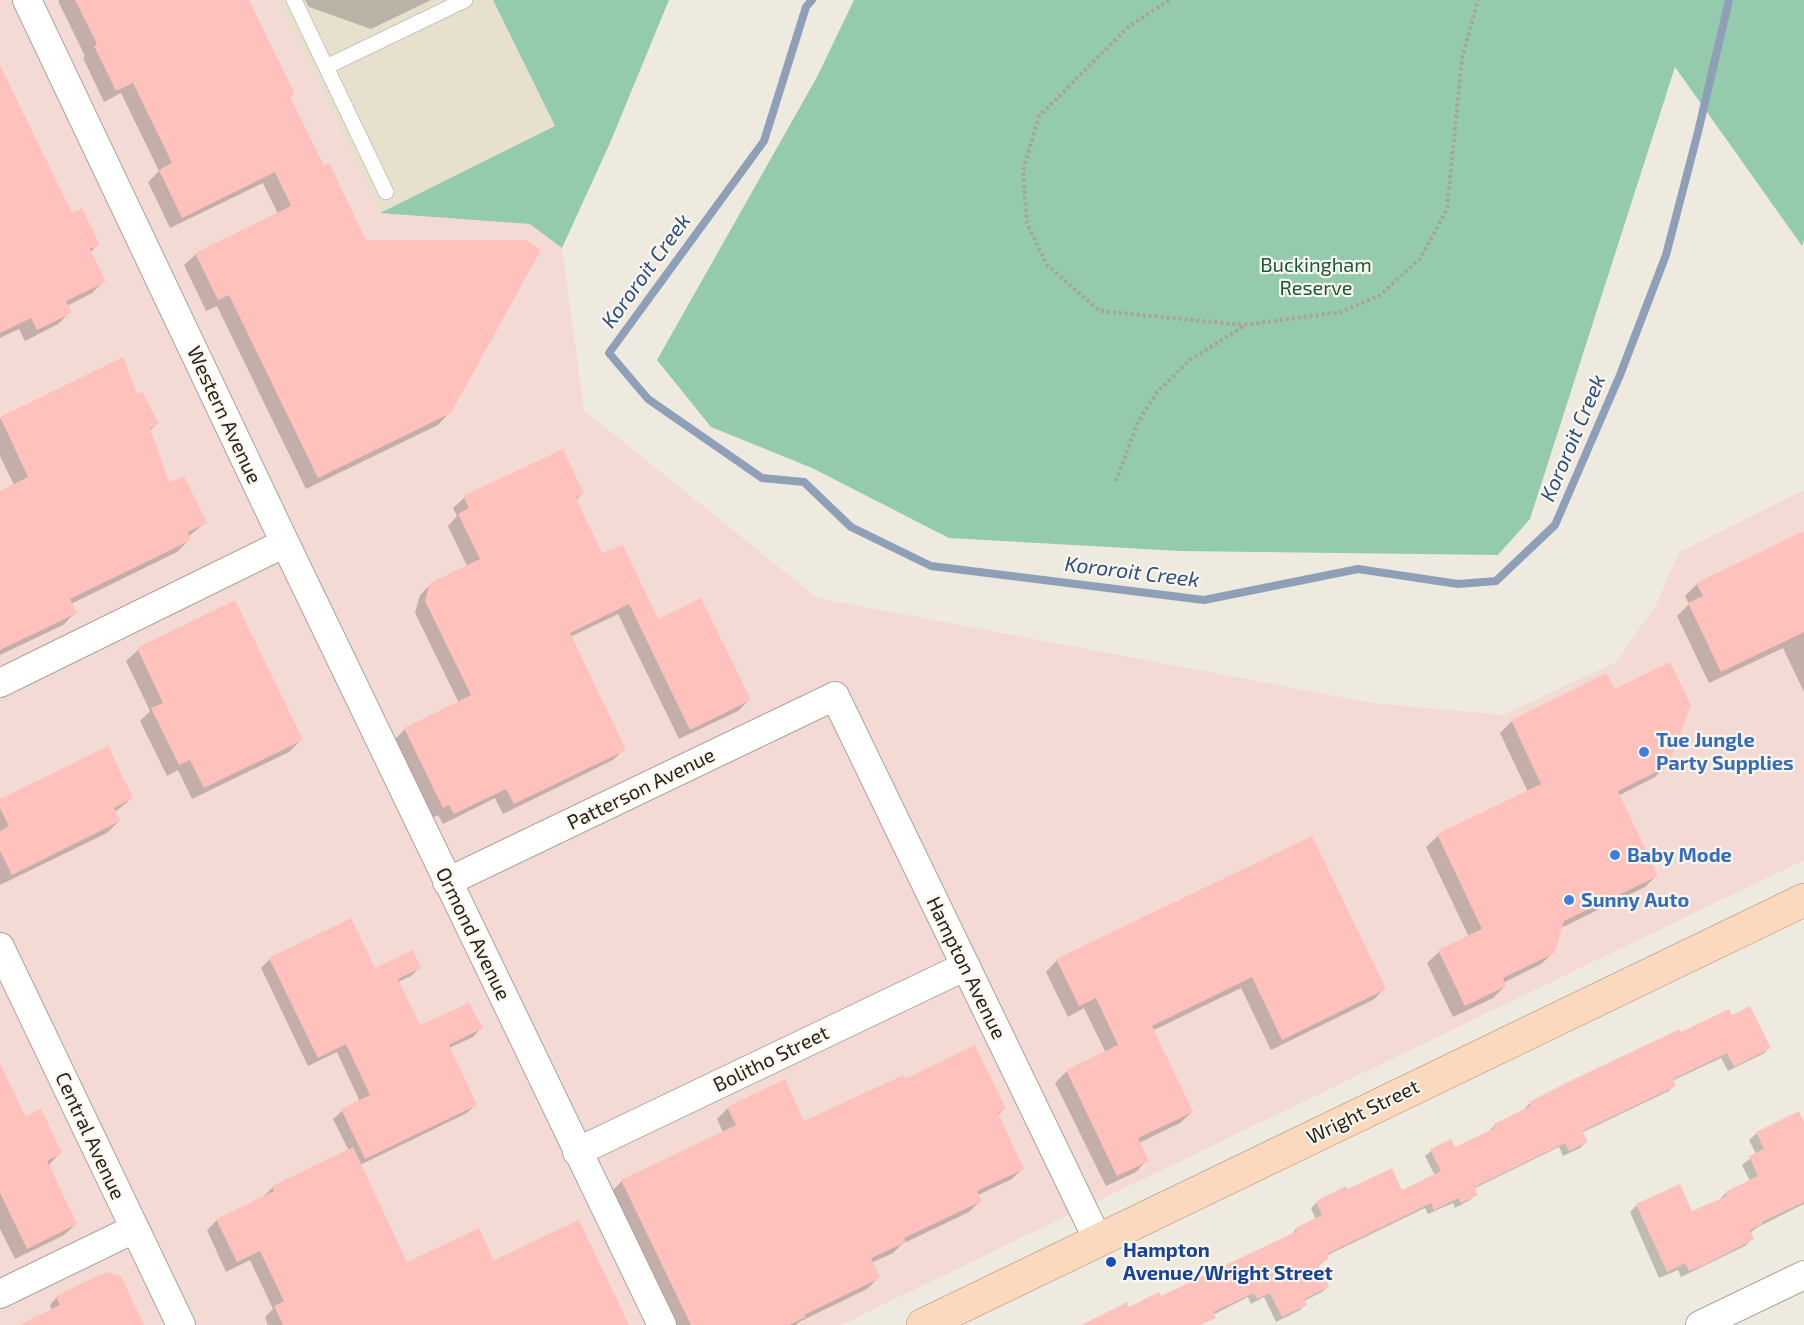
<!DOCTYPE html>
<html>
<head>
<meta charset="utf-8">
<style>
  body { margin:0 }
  canvas { display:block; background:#efeadf }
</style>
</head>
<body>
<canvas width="1804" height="1325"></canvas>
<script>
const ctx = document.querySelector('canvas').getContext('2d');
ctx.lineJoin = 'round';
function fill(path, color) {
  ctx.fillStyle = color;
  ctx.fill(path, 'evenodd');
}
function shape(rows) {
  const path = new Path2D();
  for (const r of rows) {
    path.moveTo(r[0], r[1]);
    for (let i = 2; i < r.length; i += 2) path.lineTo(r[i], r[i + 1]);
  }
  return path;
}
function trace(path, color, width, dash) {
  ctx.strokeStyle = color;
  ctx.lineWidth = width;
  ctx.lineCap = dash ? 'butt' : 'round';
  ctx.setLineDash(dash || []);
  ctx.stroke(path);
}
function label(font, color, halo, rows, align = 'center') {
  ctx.font = font + ' "Exo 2",sans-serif';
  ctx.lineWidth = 4.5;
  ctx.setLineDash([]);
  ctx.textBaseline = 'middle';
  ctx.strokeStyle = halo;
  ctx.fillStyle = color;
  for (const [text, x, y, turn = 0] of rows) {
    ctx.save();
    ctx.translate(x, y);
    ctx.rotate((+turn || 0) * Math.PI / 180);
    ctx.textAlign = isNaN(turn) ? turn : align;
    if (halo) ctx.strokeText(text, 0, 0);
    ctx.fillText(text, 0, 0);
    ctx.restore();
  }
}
const built = shape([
  [278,0,493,0,555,126,380,213]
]);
const industrial = shape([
  [0,0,278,0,380,212,531,224,562,248,584,410,817,598,1373,703,1503,715,1616,662,1656,605,1679,552,1804,490,1804,860,841,1325,0,1325]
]);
const green = shape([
  [493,0,669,0,610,143,562,248,530,224,380,213,555,126],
  [854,0,1804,0,1804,239,1802,246,1675,67,1530,519,1498,555,1180,551,949,538,812,468,711,427,657,360,817,77]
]);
const shadow = shape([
  [60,0,248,0,293,94,289,98,450,412,438,425,306,489,217,306,206,311,184,265,196,254,278,214,263,183,170,228,148,182,159,171,121,93,104,102,83,58,85,56,58,1],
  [305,0,431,0,371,29,309,7],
  [0,83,71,215,98,244,90,253,104,281,92,293,67,306,70,312,58,324,25,341,19,329,0,338],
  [123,359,136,396,157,424,149,431,169,484,205,523,188,537,189,540,177,552,71,604,75,613,63,625,0,655,0,493,14,485,0,456,0,419],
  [582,494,575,501,602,555,658,621,749,700,738,711,679,739,618,614,570,637,624,749,613,760,503,814,495,798,443,824,438,815,432,818,394,740,405,729,459,703,415,613,420,595,431,584,467,566,448,526,457,516,453,508,464,498],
  [1804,532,1804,692,1783,648,1709,683,1677,616,1689,604,1685,596,1697,584],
  [235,602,301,740,289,752,192,799,178,770,167,776,140,721,150,711,126,661,138,650],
  [1614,691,1667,765,1655,777,1618,796,1657,875,1645,887,1561,928,1554,952,1541,964,1503,983,1505,986,1493,998,1453,1017,1427,963,1439,952,1469,937,1426,847,1438,836,1528,792,1500,733,1512,721],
  [132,798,115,812,119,821,107,833,0,885,0,800],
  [1311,838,1384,989,1373,1000,1271,1050,1241,988,1152,1031,1192,1112,1180,1123,1139,1143,1147,1160,1136,1172,1106,1186,1055,1083,1067,1071,1106,1053,1084,1008,1068,1017,1046,972,1057,960],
  [270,959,375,970,420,967,411,976,398,982,420,1027,481,1028,473,1037,449,1048,476,1104,467,1113,360,1165,407,1264,494,1262,628,1325,268,1325,265,1317,273,1309,250,1260,226,1272,207,1230,217,1220,263,1197,273,1187,349,1151,333,1119,342,1111,360,1102,337,1052,308,1066,261,968],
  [1731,1017,1769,1048,1763,1054,1728,1071,1721,1058,1672,1081,1674,1085,1669,1091,1581,1133,1586,1142,1580,1148,1563,1156,1559,1147,1473,1189,1476,1194,1470,1200,1455,1208,1453,1203,1428,1214,1425,1208,1326,1256,1327,1259,1318,1266,1328,1287,1322,1292,1304,1301,1305,1305,1300,1310,1276,1322,1264,1297,1251,1304,1248,1297,1193,1325,1082,1325,1126,1304,1128,1309,1161,1298,1291,1235,1296,1229,1316,1220,1311,1208,1317,1202,1346,1188,1347,1191,1402,1192,1435,1176,1425,1156,1431,1151,1454,1149,1489,1131,1495,1125,1525,1111,1524,1109,1530,1103,1575,1081,1681,1034],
  [0,1067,25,1118,60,1153,49,1165,76,1224,64,1235,15,1259,0,1229],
  [904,1081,1004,1109,998,1115,1023,1168,1012,1179,978,1195,980,1201,969,1212,902,1244,893,1253,871,1263,878,1278,867,1289,799,1322,796,1325,675,1325,611,1192,622,1181,723,1132,717,1119,728,1108,804,1123],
  [1804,1126,1804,1204,1758,1227,1750,1233,1753,1238,1745,1246,1681,1277,1678,1270,1659,1278,1630,1212,1637,1205,1691,1213,1717,1202,1726,1193,1750,1181,1742,1165,1756,1154,1749,1140,1757,1133],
  [57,1297,142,1325,22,1325,52,1311,50,1305]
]);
const stream = shape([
  [812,0,806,7,764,141,609,353,648,399,762,478,804,482,851,527,931,566,1204,600,1358,569,1458,584,1496,581,1555,525,1620,375,1666,255,1698,132,1729,0]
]);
const building = shape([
  [75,0,249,0,295,94,290,97,324,166,329,163,366,240,525,240,541,250,451,413,318,478,229,295,218,300,195,253,291,206,275,172,182,218,159,170,172,163,133,83,116,91,94,46,97,44],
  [0,65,72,213,82,208,100,245,90,249,106,282,66,301,72,313,37,330,31,318,0,333],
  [123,357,137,394,142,391,159,424,150,428,169,482,184,476,207,523,188,532,191,540,70,599,77,613,0,650,0,491,28,477,0,417],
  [563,449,584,494,576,498,602,553,623,545,658,619,701,598,751,700,690,730,629,604,570,633,626,750,514,804,506,789,454,814,449,805,443,808,404,728,471,695,425,601,430,583,480,559,458,514,469,508,463,496],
  [1804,531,1804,632,1721,672,1688,603,1703,596,1696,583],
  [235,600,303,740,204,788,190,760,179,765,151,708,163,703,137,648],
  [1670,662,1691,705,1668,766,1618,791,1658,876,1564,921,1555,953,1503,978,1506,986,1465,1006,1438,950,1482,929,1437,834,1541,784,1511,720,1607,673,1615,689],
  [108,746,133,798,114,808,120,821,12,875,0,851,0,831,9,826,0,808,0,799],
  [1312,836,1386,989,1282,1040,1252,977,1152,1026,1193,1112,1138,1138,1149,1161,1117,1176,1066,1070,1118,1045,1096,998,1079,1006,1056,959],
  [351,918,375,968,413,950,421,968,398,979,420,1025,469,1003,483,1028,449,1045,477,1105,365,1159,341,1109,370,1095,346,1044,318,1058,269,958],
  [1750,1006,1771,1048,1734,1067,1727,1053,1673,1079,1676,1086,1582,1131,1588,1142,1569,1151,1565,1143,1474,1187,1478,1195,1461,1203,1458,1198,1434,1210,1431,1203,1327,1254,1329,1259,1318,1264,1329,1287,1304,1299,1307,1305,1282,1317,1270,1293,1257,1299,1254,1293,1213,1312,1216,1318,1200,1325,1082,1325,1127,1302,1129,1307,1159,1292,1161,1296,1297,1231,1295,1228,1322,1215,1316,1201,1346,1186,1348,1189,1392,1168,1402,1190,1441,1171,1430,1149,1451,1139,1455,1147,1495,1128,1494,1124,1531,1106,1529,1102,1574,1079,1680,1029,1681,1032,1729,1009,1732,1015],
  [975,1045,1006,1109,998,1113,1024,1169,977,1191,982,1201,904,1238,906,1242,871,1258,880,1278,804,1315,806,1317,789,1325,691,1325,621,1180,736,1125,727,1107,785,1079,804,1121,903,1075,905,1079],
  [0,1063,25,1116,41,1109,62,1153,47,1161,77,1224,27,1249,0,1193],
  [1799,1111,1804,1122,1804,1202,1762,1222,1762,1224,1750,1230,1754,1239,1706,1264,1689,1271,1685,1263,1667,1272,1636,1204,1680,1184,1692,1211,1727,1196,1725,1192,1758,1176,1749,1156,1764,1149,1756,1132],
  [353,1147,407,1262,479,1228,494,1260,579,1220,629,1325,283,1325,274,1306,284,1301,260,1251,237,1262,216,1219,274,1191,272,1186],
  [106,1272,121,1276,144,1325,19,1325,60,1305,56,1296]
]);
const path = shape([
  [1169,0,1128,27,1039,116,1023,171,1027,223,1047,265,1100,311,1244,325,1341,312,1380,295,1420,259,1447,209,1462,58,1478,0],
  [1116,481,1137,424,1157,392,1190,360,1244,326]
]);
const service = shape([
  [294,0,386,192],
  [326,67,465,0]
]);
const minor = shape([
  [285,543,662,1325],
  [0,683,285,543,27,0],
  [447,882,835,696,1098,1240],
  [0,947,181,1325],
  [577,1152,966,966],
  [0,1294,134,1229],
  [1700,1325,1804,1275]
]);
const primary = shape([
  [923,1325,1804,900]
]);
const markers = [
  [1644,752,6,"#3f7fe0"],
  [1615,855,6,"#3f7fe0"],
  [1569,900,6,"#3f7fe0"],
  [1111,1262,6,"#1a4fb4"]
];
const parkNames = [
  ["Buckingham",1316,265],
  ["Reserve",1316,288]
];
const streetNames = [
  ["Western Avenue",224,415,65],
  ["Patterson Avenue",641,789,-26],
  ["Ormond Avenue",473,934,64],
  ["Hampton Avenue",966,968,64],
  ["Bolitho Street",771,1059,-26],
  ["Wright Street",1363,1112,-26],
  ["Central Avenue",90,1136,65]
];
const shopNames = [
  ["Tue Jungle",1656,740],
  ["Party Supplies",1656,763],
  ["Baby Mode",1627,855],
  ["Sunny Auto",1581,900]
];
const transitNames = [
  ["Hampton",1123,1250],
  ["Avenue/Wright Street",1123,1273]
];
const waterNames = [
  ["Kororoit Creek",646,271,-54],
  ["Kororoit Creek",1573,438,-67],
  ["Kororoit Creek",1132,572,7]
];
fill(built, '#e7e0cd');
fill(industrial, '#f4dad5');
fill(green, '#95cbad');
fill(shadow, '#0003');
trace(stream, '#8f9fb8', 8);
fill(building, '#ffc1bc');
trace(service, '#a9a59a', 16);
trace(minor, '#a9a59a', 30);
trace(primary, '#ae886a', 34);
trace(path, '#a8a49c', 4, [3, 3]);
trace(service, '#fff', 15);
trace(minor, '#fff', 28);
trace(primary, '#fbd9be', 33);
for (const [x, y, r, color] of markers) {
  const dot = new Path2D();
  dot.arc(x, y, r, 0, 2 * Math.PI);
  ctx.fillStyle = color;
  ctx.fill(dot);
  trace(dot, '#fcf7ec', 2);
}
label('20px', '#185a3e', '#fcf7ec', parkNames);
label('20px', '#25231f', '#fcf7ec', streetNames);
label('bold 20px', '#366cbe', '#fcf7ec', shopNames, 'left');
label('bold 20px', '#164399', '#fcf7ec', transitNames, 'left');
label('italic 21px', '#2b4e86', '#fcf7ec', waterNames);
</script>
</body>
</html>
